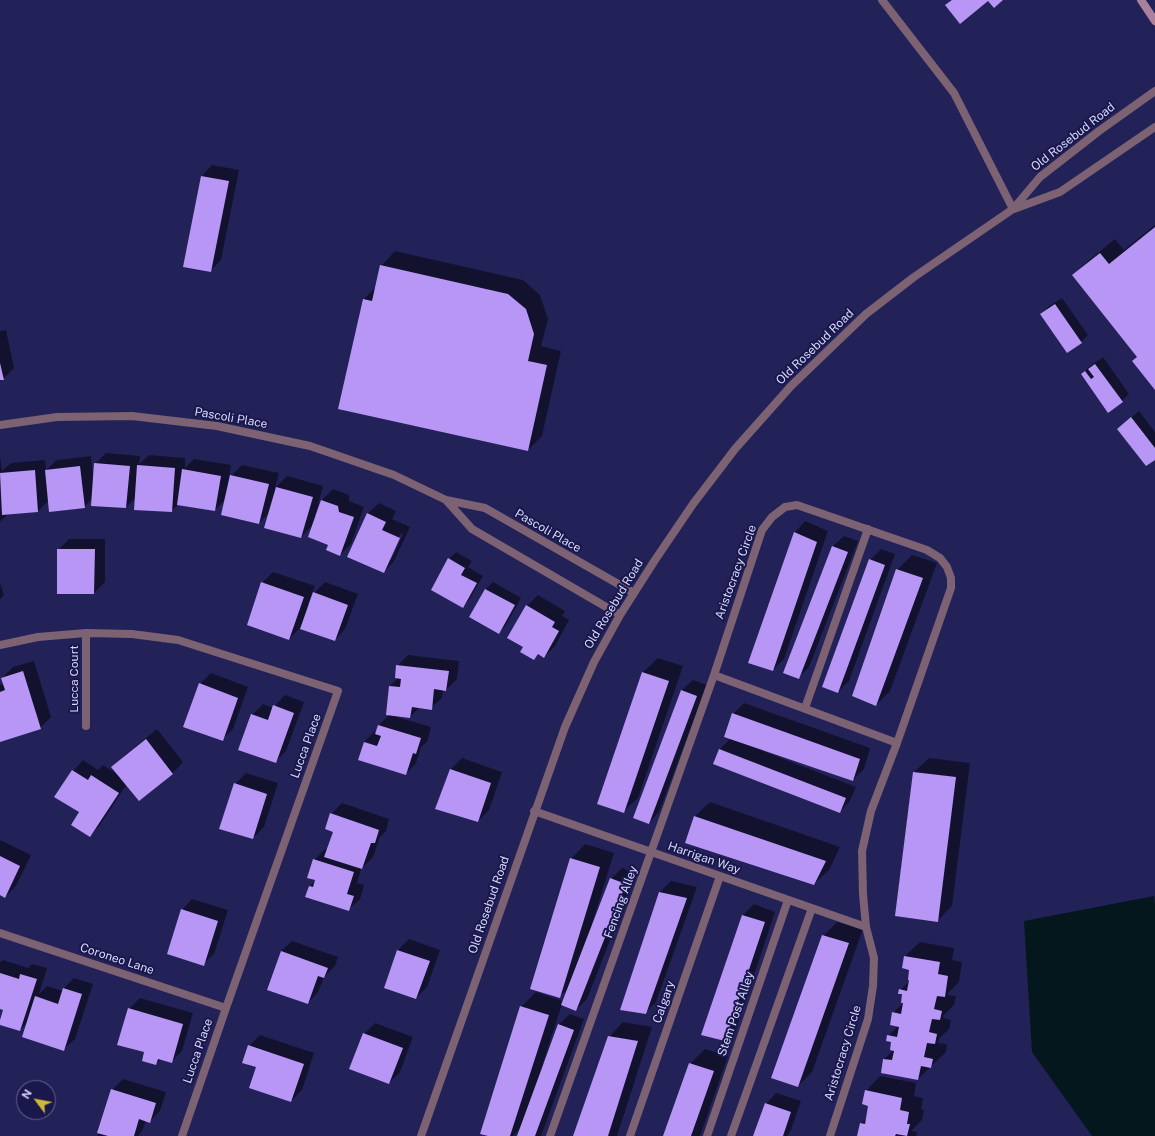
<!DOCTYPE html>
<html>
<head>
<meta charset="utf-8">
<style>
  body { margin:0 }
  #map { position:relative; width:1155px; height:1136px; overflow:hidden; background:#232258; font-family:"Public Sans",sans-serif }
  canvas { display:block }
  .north { position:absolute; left:16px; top:1080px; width:40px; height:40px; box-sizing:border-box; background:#1a174c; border:1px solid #646492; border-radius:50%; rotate:302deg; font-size:11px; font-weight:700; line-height:16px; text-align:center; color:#d4d8fa }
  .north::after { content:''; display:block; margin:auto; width:14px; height:18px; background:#cdb938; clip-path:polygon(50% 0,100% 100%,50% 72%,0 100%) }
</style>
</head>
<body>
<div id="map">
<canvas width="1155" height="1136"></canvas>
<div class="north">N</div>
</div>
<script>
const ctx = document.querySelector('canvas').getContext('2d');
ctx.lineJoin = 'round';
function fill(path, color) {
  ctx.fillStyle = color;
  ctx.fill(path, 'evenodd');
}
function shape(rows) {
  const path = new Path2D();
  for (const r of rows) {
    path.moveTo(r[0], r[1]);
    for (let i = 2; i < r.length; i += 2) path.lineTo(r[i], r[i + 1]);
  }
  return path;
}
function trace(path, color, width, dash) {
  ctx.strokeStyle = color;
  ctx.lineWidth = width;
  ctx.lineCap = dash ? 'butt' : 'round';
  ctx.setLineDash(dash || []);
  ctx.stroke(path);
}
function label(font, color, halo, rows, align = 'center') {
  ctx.font = font + ' "Public Sans",sans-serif';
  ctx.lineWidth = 4;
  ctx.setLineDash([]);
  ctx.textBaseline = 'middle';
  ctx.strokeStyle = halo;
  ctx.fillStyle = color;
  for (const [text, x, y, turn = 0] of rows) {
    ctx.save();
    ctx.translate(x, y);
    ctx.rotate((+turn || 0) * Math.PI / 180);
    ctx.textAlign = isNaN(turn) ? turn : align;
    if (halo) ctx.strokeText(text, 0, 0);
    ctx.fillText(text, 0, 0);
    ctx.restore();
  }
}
const water = shape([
  [1154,896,1155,904,1155,1136,1092,1136,1032,1052,1024,921]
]);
const shadow = shape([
  [212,165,239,170,221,260,210,271,202,176],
  [1155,225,1155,388,1138,357,1073,275,1088,261,1115,239,1124,250],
  [395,251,523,280,540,295,548,319,541,346,561,351,542,436,528,450,364,299,376,287,381,266],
  [1062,298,1088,335,1081,342,1067,352,1041,314,1048,307],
  [6,330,14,368,3,379,0,379,0,331],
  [1103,357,1129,394,1122,401,1082,374,1089,367],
  [1139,411,1155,432,1155,458,1118,429],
  [106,453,140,456,139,464,149,455,185,458,185,468,194,459,231,465,229,478,242,465,279,473,275,488,287,476,323,486,315,516,316,517,322,500,333,489,349,495,349,501,364,507,351,544,340,555,329,544,313,525,301,537,270,512,259,523,226,499,215,510,179,504,171,511,136,498,126,507,92,499,84,507,49,500,38,511,8,514,0,522,0,456,2,471,11,463,45,460,46,470,57,460,91,456,93,476,94,476,95,464],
  [379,503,396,511,392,519,410,527,394,561,384,572,349,556,368,513],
  [401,533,403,534,391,560,389,560],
  [805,521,828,531,784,659,773,670,795,532],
  [844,536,858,541,809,667,798,678,784,673,833,546],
  [69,539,105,539,105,582,94,593,58,593,58,550],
  [881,549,895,554,849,681,838,692,870,560],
  [456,552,472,561,468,567,483,576,469,600,462,607,449,559],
  [912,555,937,563,890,691,876,705,897,570],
  [273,572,315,586,308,604,310,605,314,593,325,582,358,594,345,629,335,640,300,628,289,639,262,583],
  [493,582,521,598,506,625,499,633,471,617,486,589],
  [0,583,4,595,0,599],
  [538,595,565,611,562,616,569,620,555,646,544,657,539,654,534,659,524,647,527,606],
  [408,655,459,661,457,679,446,690,443,689,442,698,431,708,420,707,410,717,398,716,397,717,431,727,427,742,421,747,416,763,406,774,364,742,375,731,377,732,379,725,389,715,387,714,390,686,399,677,397,666],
  [658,658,683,666,638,798,623,812,598,804,643,672],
  [34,661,51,717,40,728,0,741,0,685,4,684,2,678,13,667],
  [211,673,248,687,233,729,222,740,200,684],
  [693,680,707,685,659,812,649,823,635,818,682,690],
  [285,695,304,702,286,751,275,762,252,715,263,704,273,708],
  [744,703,870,748,864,769,853,780,764,749,763,751,856,787,850,801,840,812,720,749,731,738,733,714],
  [157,729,183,762,173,773,139,800,127,784,100,825,90,836,80,812,73,771,83,760,98,770,103,765,119,775,113,767,124,756],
  [462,758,502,772,489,810,478,821,436,808,451,769],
  [929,758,970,763,952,906,937,921,914,772],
  [246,773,278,783,264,827,253,838,235,784],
  [710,802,840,847,829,870,814,884,686,842,695,816],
  [342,803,389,819,386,831,380,837,373,857,361,869,357,883,364,885,360,899,349,909,310,886,316,880,314,860,325,849,328,850,334,831,331,814],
  [0,840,31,855,16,886,5,897,0,894],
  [585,844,614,853,592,924,593,924,611,879,622,868,636,874,587,999,576,1010,562,1004,543,1063,544,1064,559,1024,570,1014,584,1019,541,1136,518,1136,521,1128,513,1136,491,1136,521,1007,536,992,563,1001,569,988,559,997,571,859],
  [671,881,697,887,656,1002,645,1013,660,892],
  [192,899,228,910,214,954,203,964,182,910],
  [754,904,775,912,736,1029,725,1040,702,1034,743,915],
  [837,922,863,929,812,1072,798,1086,823,936],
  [409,939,440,950,427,987,416,998,385,987,398,950],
  [292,941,338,957,335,966,324,977,318,992,308,1003,281,951],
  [920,942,954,948,952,960,962,962,959,982,949,992,948,995,956,996,954,1005,944,1015,943,1018,951,1020,949,1029,939,1039,938,1043,947,1044,946,1052,918,1079,884,1059,894,1050,892,1042,888,1036,898,1026,893,1013,904,1002,904,994,900,990,911,980,911,969,903,967,905,956],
  [3,960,28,968,32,964,47,968,39,994,47,986,63,991,63,989,74,978,93,984,75,1039,64,1049,28,1022,20,1030,0,1024,4,1009,0,1008,0,962],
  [140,998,193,1013,182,1051,171,1062,161,1059,156,1064,145,1052,129,1009],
  [623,1022,652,1027,617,1136,574,1136,609,1037],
  [375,1023,413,1037,400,1072,389,1083,364,1034],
  [260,1035,314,1053,302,1090,291,1101,258,1066,249,1046],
  [705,1049,728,1056,700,1136,664,1136,690,1064],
  [880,1076,916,1083,914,1096,923,1098,921,1109,924,1110,922,1120,911,1131,917,1132,916,1136,858,1136,861,1124,867,1118,870,1105,866,1091],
  [123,1079,166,1092,160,1111,149,1122,146,1120,142,1131,138,1136,97,1136,100,1133,112,1090],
  [776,1093,801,1101,791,1130,787,1136,754,1136,766,1104]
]);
const building = shape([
  [952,0,1003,0,994,8,988,1,960,24,945,5],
  [201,176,229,181,211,272,183,267],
  [1155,227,1155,390,1132,361,1137,357,1072,275,1100,253,1109,264],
  [380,265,508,294,526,309,534,334,528,361,547,365,528,451,338,409,363,299,372,301],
  [1055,304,1082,343,1067,353,1040,314],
  [0,363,4,380,0,380],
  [1095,364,1123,402,1108,413,1081,374,1085,371,1091,379,1094,377,1088,369],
  [1131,417,1155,448,1155,460,1146,466,1117,429],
  [94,463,130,466,126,508,91,506],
  [137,465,175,468,172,512,134,510],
  [80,466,85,508,49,512,45,470],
  [182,469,221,476,215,511,177,505],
  [35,470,38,512,2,515,0,473],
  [230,475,269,484,259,524,221,515],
  [276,487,313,497,301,538,264,528],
  [321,500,338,506,339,512,354,517,340,556,326,550,328,545,308,537],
  [367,513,386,522,382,530,400,538,384,573,347,557],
  [794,532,817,542,773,671,748,663],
  [832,546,848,552,799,679,783,673],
  [57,549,95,549,94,594,57,594],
  [448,558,465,568,461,575,477,583,463,608,431,590],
  [869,559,885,565,838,693,822,687],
  [896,569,923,578,876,706,852,696],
  [261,582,304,597,289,640,247,625],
  [485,589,515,605,499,634,469,617],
  [313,592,348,605,335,641,300,629],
  [526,605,555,622,552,627,559,631,544,658,538,654,534,660,520,652,523,647,507,638],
  [396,665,449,671,446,691,434,689,432,710,412,707,410,718,386,715,389,686,400,687,401,679,395,678],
  [23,671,41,729,0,742,0,692,5,690,1,678],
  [642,672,669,681,624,813,597,804],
  [199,683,238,698,223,741,183,727],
  [681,690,697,696,649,824,633,818],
  [273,705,294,713,276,763,238,750,251,714,268,720],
  [732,713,860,759,853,781,724,737],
  [378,725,421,738,416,754,413,753,406,775,358,760,364,742,377,746,381,736,375,734],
  [146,739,173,774,139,801,111,767],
  [719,749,846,798,840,813,713,764],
  [450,769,491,783,478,822,435,809],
  [72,770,88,780,91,775,119,793,90,837,71,825,79,812,54,797],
  [913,772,956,777,938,922,895,916],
  [234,783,267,794,253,839,219,829],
  [330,813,379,830,375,843,371,843,362,869,324,857,333,832,325,829],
  [694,816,826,861,814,885,685,843],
  [0,856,20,866,5,898,0,895],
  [570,858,600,867,560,998,530,989],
  [313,859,354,872,347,894,354,896,349,911,305,897,309,886,313,887,315,880,307,878],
  [610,878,626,884,576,1011,561,1005],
  [659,892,687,898,646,1014,620,1010],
  [181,909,218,921,204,966,167,954],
  [742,915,765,922,725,1041,701,1035],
  [822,935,849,943,798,1087,771,1078],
  [397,950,430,961,416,999,384,988],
  [281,951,328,968,324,978,318,976,308,1004,267,990],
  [904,956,940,962,938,974,948,976,945,997,937,996,934,1009,942,1011,940,1020,932,1019,929,1032,937,1034,935,1044,927,1043,924,1057,933,1059,931,1068,921,1066,918,1080,881,1073,883,1059,892,1060,894,1051,890,1050,891,1042,886,1041,887,1035,897,1037,899,1027,890,1025,892,1012,901,1014,903,1003,901,1003,902,994,898,994,899,989,907,991,909,980,908,980,909,970,902,968],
  [0,973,19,979,20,974,37,979,20,1031,0,1025,0,1020,3,1010,0,1009],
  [63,988,82,994,64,1051,22,1037,35,996,58,1004],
  [520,1006,549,1015,510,1136,488,1136,480,1134],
  [128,1008,183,1024,172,1063,158,1059,156,1065,142,1061,144,1052,117,1045],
  [558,1024,574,1030,535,1136,517,1136],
  [363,1033,403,1048,389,1084,349,1069],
  [608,1036,638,1041,608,1136,573,1136],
  [248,1045,304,1064,291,1102,249,1088,256,1067,242,1063],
  [689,1063,714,1071,691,1136,663,1136],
  [111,1089,156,1103,150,1123,139,1119,134,1136,108,1136,97,1133],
  [865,1090,902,1098,900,1110,909,1112,907,1124,910,1124,907,1136,896,1134,895,1136,857,1136,860,1123,865,1124,868,1106,862,1104],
  [765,1103,791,1112,783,1136,753,1136]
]);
const minor = shape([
  [882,0,954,93,1013,209],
  [1014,209,1060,192,1155,127],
  [0,425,57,417,132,416,217,426,310,446,394,475,446,500,485,508,634,593],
  [446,500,472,529,620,615],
  [86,633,86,726],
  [0,645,38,637,86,633,132,634,178,640,338,691,226,1008,182,1136],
  [805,708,868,529],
  [534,811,866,927],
  [0,933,226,1008],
  [421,1136,565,727,594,662,620,615,655,560,693,504,735,449,791,386,866,314,914,277,1013,209,1040,177,1099,131,1155,91],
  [550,1136,714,675],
  [630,1136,720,876],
  [707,1136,788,900],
  [731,1136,812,908],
  [830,1136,868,1019,873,986,874,958,866,927,863,894,862,851,871,811,897,743,951,588,951,578,947,567,940,558,927,550,797,505,785,507,772,517,762,530,714,675,897,743]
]);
const secondary = shape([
  [1141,0,1155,21]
]);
const streetNames = [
  ["Old Rosebud Road",1073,137,-38],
  ["Old Rosebud Road",815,347,-44],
  ["Pascoli Place",231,418,10],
  ["Pascoli Place",548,531,30],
  ["Aristocracy Circle",736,572,-70],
  ["Old Rosebud Road",614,604,-59],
  ["Lucca Court",74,679,-90],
  ["Lucca Place",306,746,-70],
  ["Harrigan Way",704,858,19],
  ["Fencing Alley",621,902,-70],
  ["Old Rosebud Road",489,905,-71],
  ["Coroneo Lane",117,959,18],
  ["Calgary",664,1002,-71],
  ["Stem Post Alley",736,1014,-71],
  ["Lucca Place",198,1051,-71],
  ["Aristocracy Circle",843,1053,-73]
];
fill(water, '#04171d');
fill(shadow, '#0007');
fill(building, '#b896f5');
trace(minor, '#7c6273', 8);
trace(secondary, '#aa809b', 8);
label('12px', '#d4d8fa', '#1a174c', streetNames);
</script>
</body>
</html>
